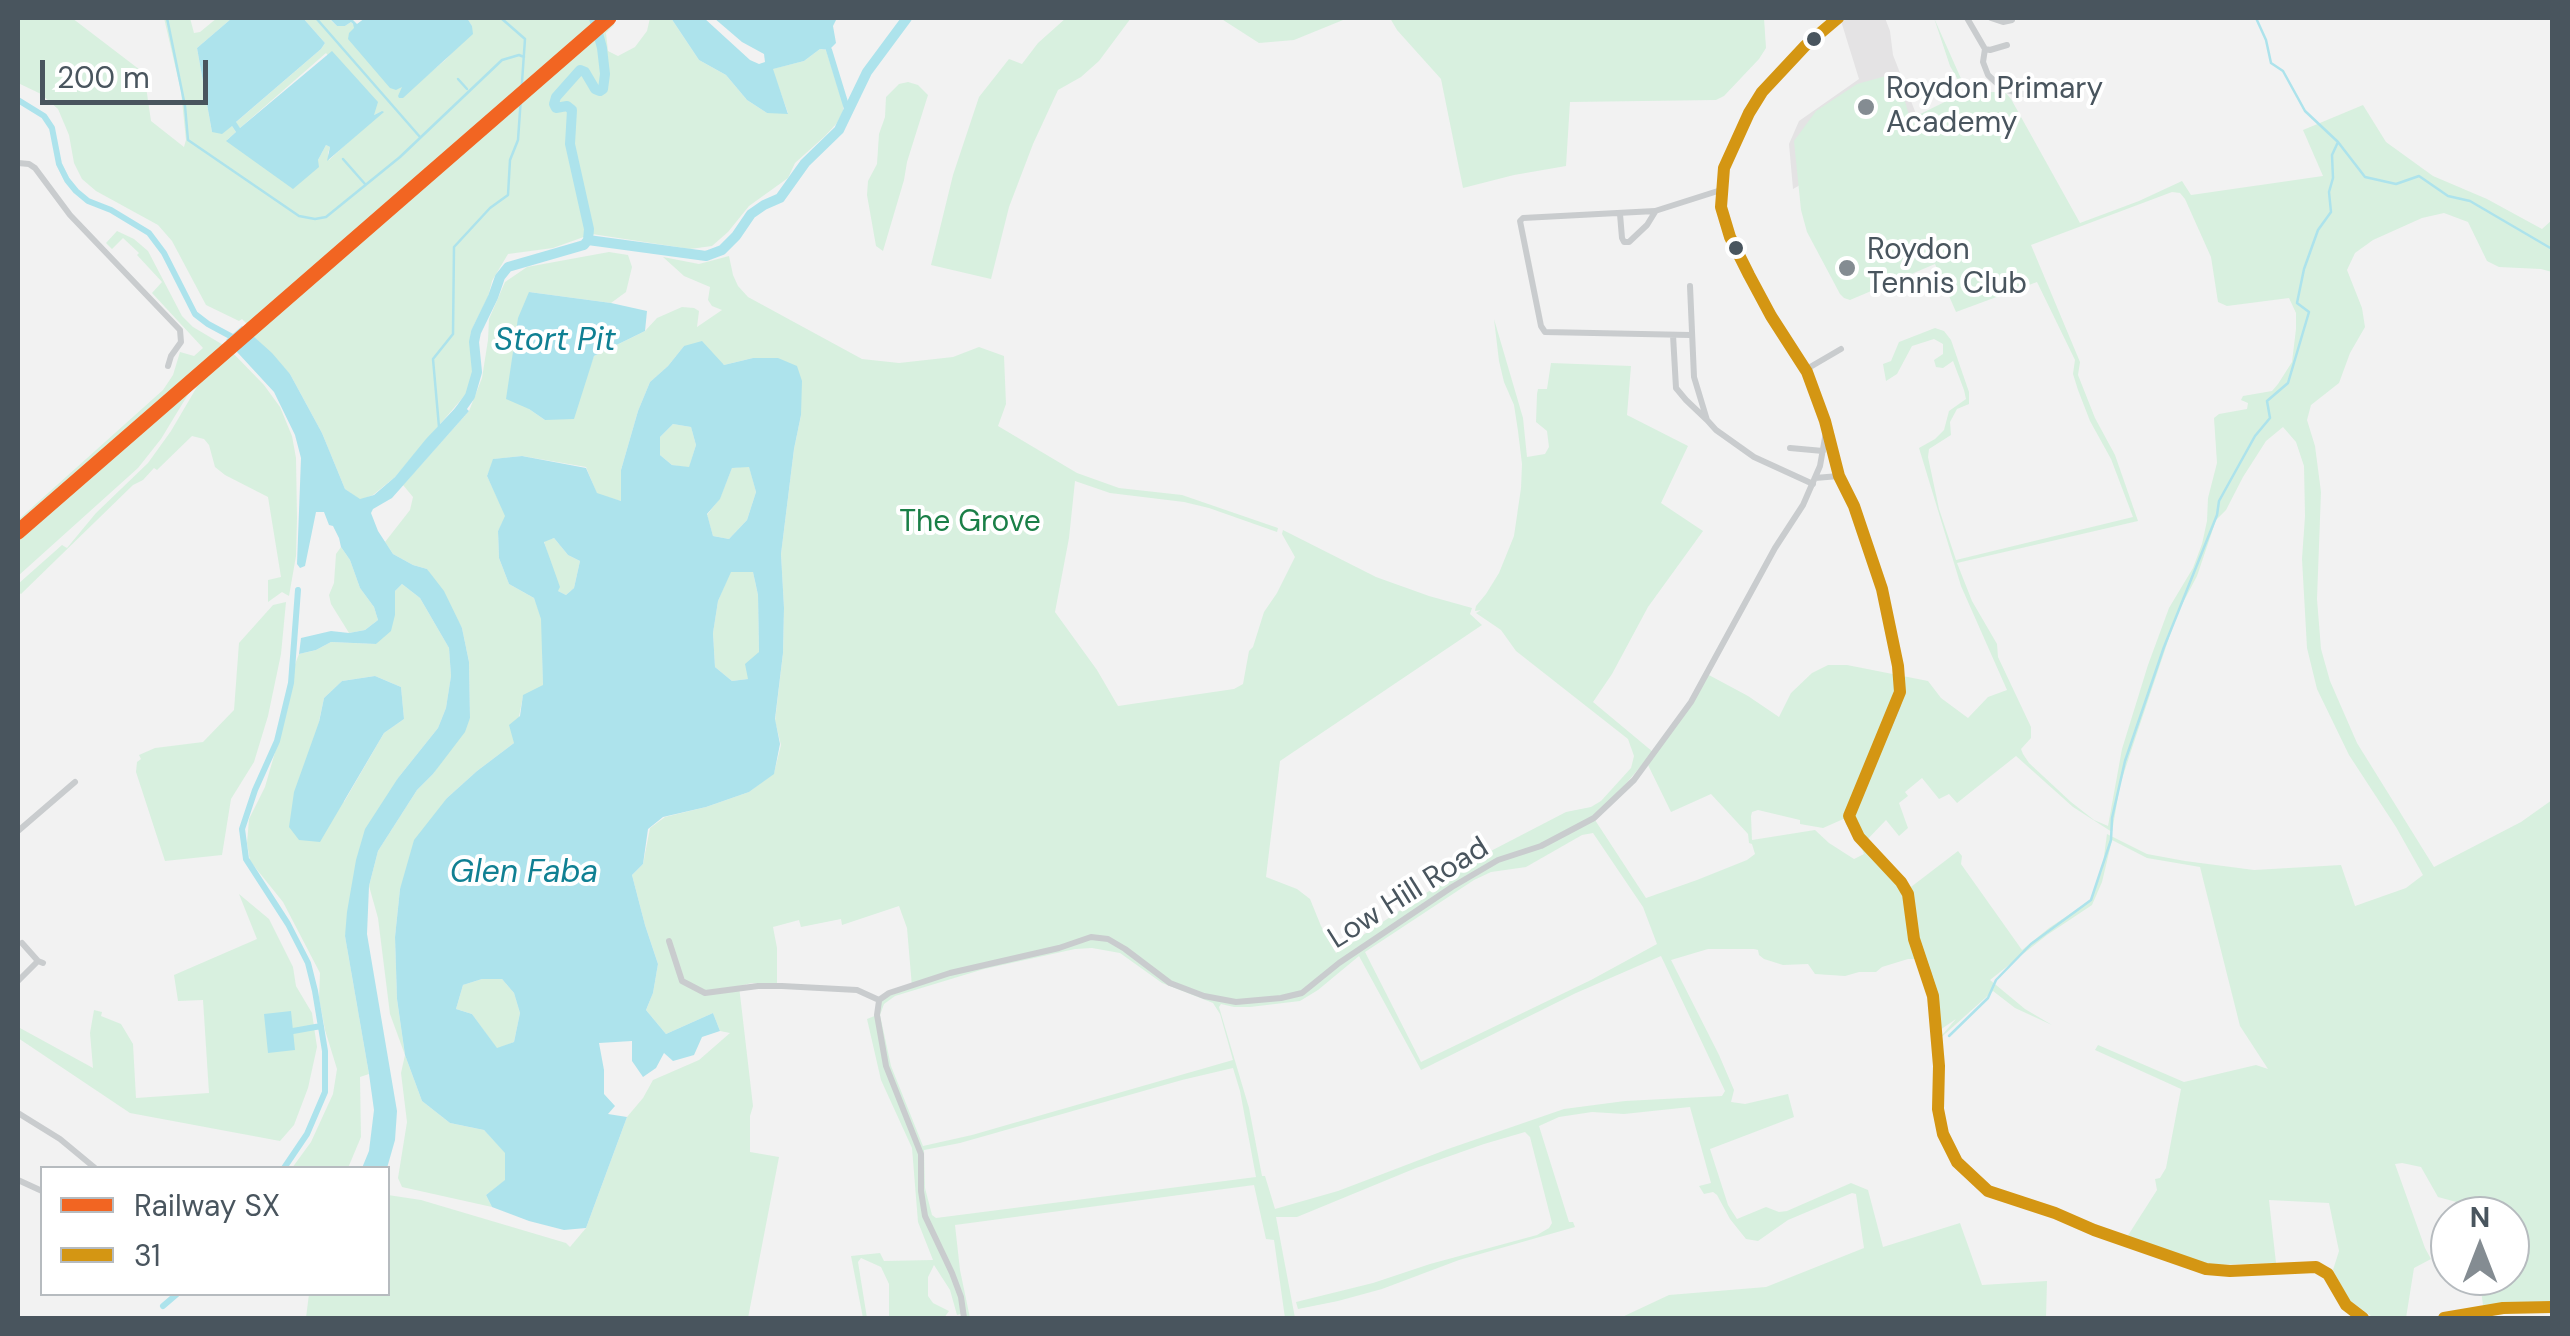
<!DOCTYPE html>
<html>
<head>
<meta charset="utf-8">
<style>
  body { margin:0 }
  #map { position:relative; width:2570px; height:1336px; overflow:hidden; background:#f2f2f2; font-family:"DM Sans",sans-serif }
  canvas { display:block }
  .frame { position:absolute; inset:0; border:20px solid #49555e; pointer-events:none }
  .legend { position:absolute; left:40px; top:1166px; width:350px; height:130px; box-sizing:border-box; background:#fff; border:2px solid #b6bbbf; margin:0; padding:12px 18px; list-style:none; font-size:30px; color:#49555e }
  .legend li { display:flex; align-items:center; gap:20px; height:50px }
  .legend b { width:50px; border:2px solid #b6bbbf }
  .north { position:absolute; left:2430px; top:1196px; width:100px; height:100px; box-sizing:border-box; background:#fff; border:2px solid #b6bbbf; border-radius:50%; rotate:0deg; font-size:28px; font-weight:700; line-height:40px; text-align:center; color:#49555e }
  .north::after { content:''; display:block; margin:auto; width:35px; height:45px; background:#848c92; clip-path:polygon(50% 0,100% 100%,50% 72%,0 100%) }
  .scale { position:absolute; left:40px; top:60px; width:168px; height:45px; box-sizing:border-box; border:5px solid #49555e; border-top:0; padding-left:12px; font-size:30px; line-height:35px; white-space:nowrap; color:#49555e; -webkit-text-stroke:8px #fff; paint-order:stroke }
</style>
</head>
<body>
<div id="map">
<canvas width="2570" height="1336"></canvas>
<div class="frame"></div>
<ul class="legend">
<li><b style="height:12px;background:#f26522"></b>Railway SX</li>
<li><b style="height:12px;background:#d49613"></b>31</li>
</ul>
<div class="north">N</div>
<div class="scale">200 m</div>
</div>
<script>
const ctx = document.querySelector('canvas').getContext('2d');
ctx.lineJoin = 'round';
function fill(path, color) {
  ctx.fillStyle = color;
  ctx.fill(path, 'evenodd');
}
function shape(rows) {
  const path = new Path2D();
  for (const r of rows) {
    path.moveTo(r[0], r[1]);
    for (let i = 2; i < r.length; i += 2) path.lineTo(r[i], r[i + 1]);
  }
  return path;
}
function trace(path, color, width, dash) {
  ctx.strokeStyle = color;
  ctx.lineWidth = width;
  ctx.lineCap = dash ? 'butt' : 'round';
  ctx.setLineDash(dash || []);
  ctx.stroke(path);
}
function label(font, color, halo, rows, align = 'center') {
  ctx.font = font + ' "DM Sans",sans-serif';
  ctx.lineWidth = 8;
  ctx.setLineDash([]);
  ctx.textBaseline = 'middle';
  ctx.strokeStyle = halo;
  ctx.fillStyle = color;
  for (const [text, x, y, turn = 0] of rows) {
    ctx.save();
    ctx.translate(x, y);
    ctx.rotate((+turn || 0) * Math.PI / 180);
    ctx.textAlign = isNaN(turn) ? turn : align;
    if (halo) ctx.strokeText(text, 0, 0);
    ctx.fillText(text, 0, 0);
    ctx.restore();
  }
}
const education = shape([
  [1847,18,1885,18,1890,31,1893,55,1918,119,1793,189,1789,144,1799,121,1859,79,1841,21]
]);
const green = shape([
  [18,18,72,18,144,73,151,121,184,147,186,140,181,91,164,18,190,18,194,33,200,32,217,18,232,18,197,48,212,132,232,126,236,132,227,140,318,160,326,145,330,147,328,153,329,160,382,111,374,115,326,53,240,128,235,123,321,49,325,43,303,18,328,18,337,26,345,26,351,22,402,87,456,35,459,36,445,52,404,89,400,98,444,61,460,44,472,26,467,18,602,18,248,325,242,319,239,321,206,305,172,241,158,225,96,191,82,179,74,163,69,135,58,109,41,94,18,83],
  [610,18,614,25,606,33,608,51,618,56,635,47,647,31,650,18,671,18,699,60,726,75,747,100,767,113,788,113,772,69,804,61,820,49,826,50,843,104,843,111,837,123,825,136,795,163,788,178,749,206,728,232,712,246,690,249,592,234,553,248,508,254,492,281,488,297,471,331,470,347,473,368,471,388,395,477,373,495,360,500,345,489,322,433,290,374,249,332],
  [1066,18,1131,18,1099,61,1081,77,1058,90,1033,144,1009,207,991,279,931,265,953,175,979,97,1009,59,1022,64,1038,43],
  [1220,18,1348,18,1294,40,1259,43],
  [1390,18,1764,18,1766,48,1759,59,1724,96,1716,100,1570,102,1566,166,1514,175,1463,188,1441,79,1397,30],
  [1934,18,1967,92,2005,92,2011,99,2080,223,2139,201,2182,181,2191,195,2323,176,2303,130,2363,105,2386,142,2433,176,2487,199,2542,229,2552,220,2552,272,2541,269,2499,267,2487,261,2468,222,2444,213,2422,218,2373,240,2355,253,2347,270,2362,308,2365,327,2350,353,2339,383,2311,405,2307,420,2315,446,2321,492,2317,599,2321,649,2330,681,2357,743,2434,867,2521,822,2552,800,2552,1301,2483,1305,2479,1276,2510,1276,2510,1216,2472,1216,2471,1206,2438,1197,2421,1167,2402,1163,2395,1164,2425,1248,2431,1259,2414,1268,2406,1318,2371,1316,2349,1300,2333,1270,2339,1251,2329,1203,2269,1200,2276,1263,2211,1265,2127,1237,2157,1190,2155,1179,2160,1178,2166,1168,2181,1089,2095,1050,2098,1045,2184,1082,2256,1065,2268,1069,2240,1026,2200,867,2147,858,2112,840,2102,882,2092,905,2047,935,1990,980,2025,1009,2052,1025,2015,1008,1993,991,1936,1042,1956,1019,1940,1030,1922,959,1908,959,1882,967,1876,972,1859,972,1845,976,1815,974,1808,964,1783,965,1764,959,1759,955,1758,950,1754,949,1708,949,1671,960,1719,1055,1734,1090,1731,1102,1745,1104,1788,1094,1794,1117,1710,1149,1728,1205,1737,1219,1766,1207,1779,1212,1787,1211,1851,1183,1868,1190,1883,1247,1960,1223,1982,1285,2047,1281,2046,1318,1620,1318,1669,1295,1766,1287,1864,1248,1856,1194,1852,1193,1788,1220,1758,1241,1746,1239,1730,1219,1717,1195,1713,1192,1704,1194,1699,1186,1711,1183,1690,1107,1624,1114,1592,1112,1559,1117,1539,1126,1569,1222,1573,1222,1575,1227,1459,1260,1382,1289,1338,1301,1298,1309,1296,1302,1373,1283,1430,1264,1537,1235,1549,1228,1552,1223,1530,1137,1525,1132,1484,1144,1416,1168,1297,1217,1276,1217,1295,1318,1285,1318,1274,1240,1266,1239,1254,1185,955,1225,960,1270,970,1318,962,1318,961,1314,957,1315,950,1290,934,1265,928,1277,928,1296,933,1303,949,1311,944,1318,889,1318,889,1284,881,1267,861,1258,858,1262,867,1318,863,1318,851,1256,880,1253,884,1261,933,1260,918,1222,912,1148,881,1080,867,1019,877,1015,879,1000,912,987,907,928,899,906,842,925,841,919,801,927,799,920,773,927,777,948,777,986,752,983,739,986,753,1106,750,1116,750,1152,779,1157,748,1318,306,1318,309,1294,388,1294,388,1195,421,1200,566,1243,570,1247,586,1228,627,1117,643,1098,653,1080,699,1060,730,1033,720,1031,713,1013,666,1034,646,1010,653,993,658,964,645,925,632,875,643,864,650,828,665,817,706,807,749,792,774,773,781,745,775,721,783,653,784,608,781,554,794,449,801,415,753,358,724,365,684,346,668,366,650,382,638,411,621,470,621,501,597,494,586,467,522,456,494,459,487,476,506,516,498,531,499,558,509,584,534,598,542,619,543,686,523,696,514,743,477,771,447,798,400,889,395,937,397,999,405,1055,422,1101,450,1123,484,1130,506,1153,506,1180,486,1195,492,1207,402,1187,398,1178,407,1122,401,1073,405,1055,390,1014,378,918,369,886,378,851,417,790,433,774,470,718,469,662,462,628,427,569,413,565,393,554,385,542,410,510,413,497,403,485,469,411,482,378,488,340,489,319,505,282,527,267,609,252,628,255,632,267,626,292,611,303,529,292,529,409,545,420,584,382,594,356,645,331,657,318,682,307,694,308,699,311,697,327,722,310,712,306,708,300,710,287,684,276,663,257,699,264,729,256,733,275,738,286,748,297,862,359,899,363,953,357,979,347,1004,356,1006,404,998,426,1077,473,1119,488,1182,495,1278,528,1277,532,1209,508,1184,502,1110,493,1075,481,1069,538,1055,612,1097,670,1118,706,1234,689,1243,684,1249,651,1253,647,1264,612,1277,593,1295,557,1282,534,1283,530,1376,577,1429,596,1472,608,1470,614,1482,625,1280,761,1266,877,1297,889,1310,899,1321,926,1336,953,1485,854,1566,812,1591,807,1601,801,1631,768,1634,756,1628,739,1516,651,1501,630,1476,613,1481,610,1475,611,1476,606,1486,594,1499,573,1514,536,1521,488,1522,464,1518,431,1514,405,1504,382,1499,361,1494,319,1523,418,1527,457,1545,454,1549,447,1547,431,1536,422,1537,394,1538,389,1547,389,1551,363,1631,366,1627,415,1688,446,1661,503,1703,531,1648,607,1612,674,1593,702,1653,752,1595,820,1646,898,1697,880,1747,860,1755,854,1752,844,1749,843,1748,834,1711,794,1671,812,1648,765,1707,674,1748,696,1779,717,1791,693,1812,673,1828,665,1847,665,1928,681,1941,698,1968,718,1988,697,2007,690,1961,586,1919,448,1935,439,1944,430,1949,411,1966,399,1964,390,1953,361,1943,368,1936,367,1934,360,1943,354,1943,344,1934,339,1912,346,1897,374,1886,381,1883,364,1891,361,1899,342,1935,328,1944,331,1951,340,1969,392,1969,404,1957,409,1950,422,1951,435,1929,449,1928,457,1939,509,1956,560,2133,517,2111,459,2090,421,2078,390,2073,374,2075,360,2037,282,1956,312,1935,264,1850,300,1844,298,1840,294,1807,232,1801,210,1794,141,1816,111,1857,84,1897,73,1910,119,1965,92,1950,66],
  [2172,192,2180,193,2185,199,2211,257,2218,302,2227,306,2289,298,2296,313,2296,329,2292,362,2278,384,2272,391,2243,396,2241,400,2248,403,2247,409,2219,414,2214,418,2217,463,2208,498,2207,521,2202,544,2193,568,2169,608,2148,665,2122,749,2108,826,2094,820,2071,802,2029,763,2023,754,2021,749,2031,738,2031,727,1998,657,1997,644,1972,601,1957,563,2138,521,2115,455,2095,418,2078,375,2080,362,2031,245],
  [2283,427,2296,442,2304,466,2305,516,2302,559,2307,648,2317,689,2349,755,2396,827,2423,875,2406,888,2355,906,2341,865,2254,870,2185,861,2147,854,2107,834,2102,871,2091,900,2049,928,2022,950,1961,864,1962,856,1958,851,1907,890,1864,843,1886,820,1899,836,1908,828,1899,803,1908,796,1905,792,1922,778,1939,799,1949,794,1957,803,2016,756,2073,807,2112,832,2120,785,2131,751,2177,614,2197,576,2216,520,2226,510,2243,477,2266,441],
  [1758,810,1800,820,1800,824,1823,828,1848,817,1864,854,1854,859,1829,843,1815,830,1752,840,1751,816,1752,812],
  [1593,833,1643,907,1657,944,1591,980,1421,1062,1365,952,1474,880,1491,872,1526,867,1582,835],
  [1092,948,1120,953,1162,983,1213,1003,1220,1014,1233,1060,972,1135,923,1146,891,1066,880,1015,884,1004,895,996,984,969,1075,949],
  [1359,956,1421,1070,1576,993,1661,956,1725,1091,1722,1096,1625,1101,1564,1109,1448,1149,1338,1191,1275,1209,1265,1176,1262,1176,1249,1108,1219,1007,1221,1004,1234,1007,1250,1007,1300,1001,1318,990],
  [1233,1068,1240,1091,1256,1177,936,1218,932,1215,925,1188,924,1150,960,1143,1182,1080],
  [908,82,918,85,928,95,907,162,904,180,883,251,876,246,867,195,868,181,877,164,879,134,885,117,886,97,899,84],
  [117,231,134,239,148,251,182,316,193,327,225,346,18,525,18,520,163,390,173,375,180,352,194,356,203,348,152,293,162,282,137,255,139,253,123,238,112,249,106,243],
  [230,350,264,385,280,407,292,436,296,458,297,518,296,556,289,596,282,592,268,602,268,580,281,577,268,497,225,475,215,467,209,445,204,439,192,436,157,470,154,468,143,480,133,485,21,594,18,592,18,584,62,545,67,548,96,513,148,463,171,431,201,380],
  [198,378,161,439,138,468,18,576,18,535],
  [673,424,691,427,696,445,689,468,672,465,660,455,660,437],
  [749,466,756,492,747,520,729,539,713,536,707,515,720,498,732,468],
  [554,538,568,555,580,561,574,588,566,595,558,591,544,541],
  [341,547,350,560,360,588,374,607,378,620,365,630,349,633,331,604,329,595,334,583,336,554],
  [730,572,753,572,758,595,759,652,749,679,732,681,715,667,713,633,718,601],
  [402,584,420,598,449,648,451,676,446,708,438,728,398,778,345,936,369,1074,360,1077,361,1137,348,1168,292,1168,311,1142,333,1094,337,1069,325,1030,319,998,320,973,283,902,250,861,247,843,249,819,265,787,288,707,294,667,299,654,316,650,331,642,376,644,395,615,395,591],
  [375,676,401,687,404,719,384,733,344,802,319,721,324,698,342,681],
  [286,602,281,654,268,716,254,762,231,799,222,855,165,861,136,772,137,762,141,759,139,755,155,748,203,742,234,710,239,643,273,605],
  [239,894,269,919,293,967,296,986,312,1013,317,1047,308,1088,294,1125,280,1141,130,1113,18,1038,18,1029,20,1028,93,1068,90,1033,94,1010,102,1012,101,1016,121,1024,133,1044,136,1098,209,1093,203,1000,178,1001,174,975,257,939],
  [482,979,502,979,514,993,520,1013,514,1042,497,1049,472,1014,456,1009,463,985]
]);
const water = shape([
  [232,18,303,18,325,43,321,49,236,122,240,128,332,51,378,102,374,115,382,111,384,112,327,161,330,147,326,145,318,160,319,167,293,189,226,141,236,132,232,126,222,134,212,132,197,48],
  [329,18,356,18,353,20,357,24,365,18,467,18,472,26,473,34,403,98,399,98,398,96,402,87,396,90,390,88,348,39,349,33,354,28,353,24,351,22,345,26,337,26],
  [671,18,704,18,750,60,759,64,765,62,764,54,742,42,714,18,837,18,833,26,836,43,829,50,820,49,804,61,773,69,788,114,767,113,747,100,726,75,699,60],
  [529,292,611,303,647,311,645,331,594,356,574,419,545,420,529,409,506,399,518,318],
  [242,326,272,353,290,374,322,433,345,489,360,499,374,495,395,477,426,439,460,403,469,411,392,498,373,509,371,513,378,531,393,554,413,565,427,569,444,591,462,628,469,662,470,718,465,732,433,774,417,790,378,851,369,886,367,934,397,1111,395,1140,387,1168,362,1168,369,1151,374,1110,369,1074,345,936,347,912,356,860,365,829,398,778,438,728,446,708,451,676,449,648,420,598,402,584,395,591,395,615,391,631,376,644,331,642,316,650,299,654,301,638,331,631,349,633,365,630,378,620,374,607,360,588,350,560,341,547,339,538,333,526,329,525,324,512,316,512,305,566,300,568,297,564,301,458,295,435,274,392,226,340],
  [702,341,724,365,753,358,778,358,797,366,802,381,801,415,794,449,781,554,784,608,783,653,775,719,780,744,774,774,749,792,706,807,663,817,648,829,643,864,632,875,645,925,658,964,653,993,646,1010,666,1034,713,1013,720,1031,702,1037,694,1055,673,1061,664,1053,656,1068,643,1077,632,1061,632,1041,599,1043,604,1070,604,1094,615,1106,608,1114,627,1117,586,1228,564,1230,529,1221,492,1207,486,1195,505,1180,505,1153,484,1130,450,1123,422,1101,405,1055,397,999,395,937,400,889,414,840,447,798,477,771,514,743,509,725,520,716,523,695,543,685,541,619,534,598,509,584,499,558,498,531,505,516,487,476,493,459,522,456,586,468,597,493,621,501,621,470,638,411,650,382,668,366,684,346],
  [673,424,691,427,696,445,689,467,672,465,660,455,660,437],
  [749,467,756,492,747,520,729,539,713,536,707,514,720,499,732,468],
  [554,538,568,555,580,561,574,588,566,595,558,591,560,587,544,542],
  [731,572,753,572,758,595,759,652,745,664,748,679,732,681,715,667,713,633,718,601],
  [482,979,502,979,514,993,520,1013,514,1042,497,1048,472,1014,456,1009,463,985],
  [375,676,401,687,404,719,384,733,320,842,299,840,289,827,294,792,319,722,324,698,342,681],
  [291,1011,295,1050,268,1053,264,1014]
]);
const stream = shape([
  [167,18,185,106,188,140,299,216,315,219,326,217,400,157,502,60,519,55,524,57],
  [316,18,420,137],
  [2256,18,2266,40,2271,63,2283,71,2305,111,2338,142,2365,177,2396,184,2419,176,2448,196,2470,201,2552,249],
  [458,79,467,89],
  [343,159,365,184],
  [439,427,433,359,453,334,454,247,490,208,508,195,510,160,518,140,525,39,501,18],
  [1949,1036,1988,998,1996,980,2031,944,2091,900,2111,840,2112,818,2125,761,2164,647,2217,515,2219,501,2255,436,2270,418,2267,401,2288,383,2309,312,2297,303,2304,269,2318,230,2331,212,2329,192,2333,178,2332,155,2338,142]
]);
const canal = shape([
  [829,50,848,112],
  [18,100,44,116,52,128,59,164,67,180,76,191,88,201,111,210,149,233,164,253,195,314,208,324,234,338],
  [293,1031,321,1026],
  [284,1168,307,1134,325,1092,325,1051,315,991,308,963,288,924,246,859,242,829,255,790,277,741,291,683,298,590],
  [163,1306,177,1294]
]);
const river = shape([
  [588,240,589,229,570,144,572,110,567,106,556,108,554,104,556,97,580,70,585,72,595,89,600,91,603,89,605,74,602,48,594,18],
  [455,417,470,396,477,372,474,342,476,332,493,297,500,277,508,267,584,245,588,240,706,256,722,250,736,236,751,214,764,205,780,198,805,163,839,130,867,72,907,18]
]);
const street = shape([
  [1967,18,1985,49,1983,62,1988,75,2003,89,2031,96],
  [1991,18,2003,22,2012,20],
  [1985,49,1990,50,2007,45],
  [18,163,29,164,35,168,70,215,180,330,181,342,171,356,168,366],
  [1620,214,1622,238,1624,242,1629,242,1647,225,1655,212],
  [1690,286,1694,377,1707,420,1716,430,1754,457,1813,484],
  [1673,335,1676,388,1686,400,1707,420],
  [1690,335,1545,332,1541,326,1520,221,1523,218,1655,211,1721,190],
  [1805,370,1841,349],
  [1790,448,1823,451],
  [1815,478,1839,476],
  [18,831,75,782],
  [669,941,682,981,705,993,758,986,782,986,857,990,879,1000],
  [22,943,38,961,43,963],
  [18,981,38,961],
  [879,1000,889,993,950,973,1059,948,1091,937,1108,939,1125,949,1170,983,1204,996,1236,1002,1281,998,1302,993,1339,963,1452,887,1498,860,1541,846,1594,818,1634,780,1691,702,1775,548,1803,505,1820,466,1826,432],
  [879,1001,877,1015,886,1066,921,1154,921,1191,925,1216,952,1273,961,1297,964,1318],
  [18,1113,60,1139,95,1168],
  [18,1180,42,1191]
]);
const secondary = shape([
  [1838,18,1805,46,1762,92,1749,113,1724,168,1721,207,1730,237,1749,275,1771,316,1807,372,1825,421,1839,476,1854,506,1882,589,1898,666,1900,692,1896,706,1849,816,1850,822,1859,837,1901,882,1908,894,1914,939,1927,973,1933,996,1939,1066,1938,1109,1943,1134,1957,1162,1988,1191,2055,1213,2094,1230,2206,1269,2230,1271,2316,1267,2328,1274,2346,1305,2363,1318],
  [2444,1318,2503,1308,2552,1307]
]);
const bus1 = shape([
  [1838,18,1805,46,1762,92,1749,113,1724,168,1721,207,1730,237,1749,275,1771,316,1807,372,1825,421,1839,476,1854,506,1882,589,1898,666,1900,692,1849,816,1859,837,1901,882,1908,894,1914,939,1933,996,1939,1066,1938,1109,1943,1134,1957,1162,1988,1191,2055,1213,2094,1230,2206,1269,2230,1271,2316,1267,2328,1274,2346,1305,2363,1318],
  [2444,1318,2503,1308,2552,1307]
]);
const rail1 = shape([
  [18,532,609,18]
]);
const markers = [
  [1814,39,9,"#49555e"],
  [1866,107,10,"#848c92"],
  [1736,248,9,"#49555e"],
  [1847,268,10,"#848c92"]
];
const poiNames = [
  ["Roydon Primary",1886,90],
  ["Academy",1886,124],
  ["Roydon",1867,251],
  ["Tennis Club",1867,285]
];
const parkNames = [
  ["The Grove",970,523]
];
const streetNames = [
  ["Low Hill Road",1409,894,-32]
];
const waterNames = [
  ["Stort Pit",555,342],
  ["Glen Faba",524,874]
];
fill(education, '#e4e3e4');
fill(green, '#d8f0df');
fill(water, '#ade3ec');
trace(stream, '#ade3ec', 2.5);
trace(canal, '#ade3ec', 6);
trace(river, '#ade3ec', 10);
trace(street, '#c9ccce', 6);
trace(secondary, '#cbcdd0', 9);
trace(bus1, '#d49613', 12);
trace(rail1, '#f26522', 15);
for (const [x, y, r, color] of markers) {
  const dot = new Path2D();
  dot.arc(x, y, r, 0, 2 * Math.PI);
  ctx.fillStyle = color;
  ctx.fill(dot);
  trace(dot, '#fff', 4);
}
label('30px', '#49555e', '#fff', poiNames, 'left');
label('30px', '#1a7f47', '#fff', parkNames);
label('30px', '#49555e', '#fff', streetNames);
label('italic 32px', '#108093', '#fff', waterNames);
</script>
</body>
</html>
